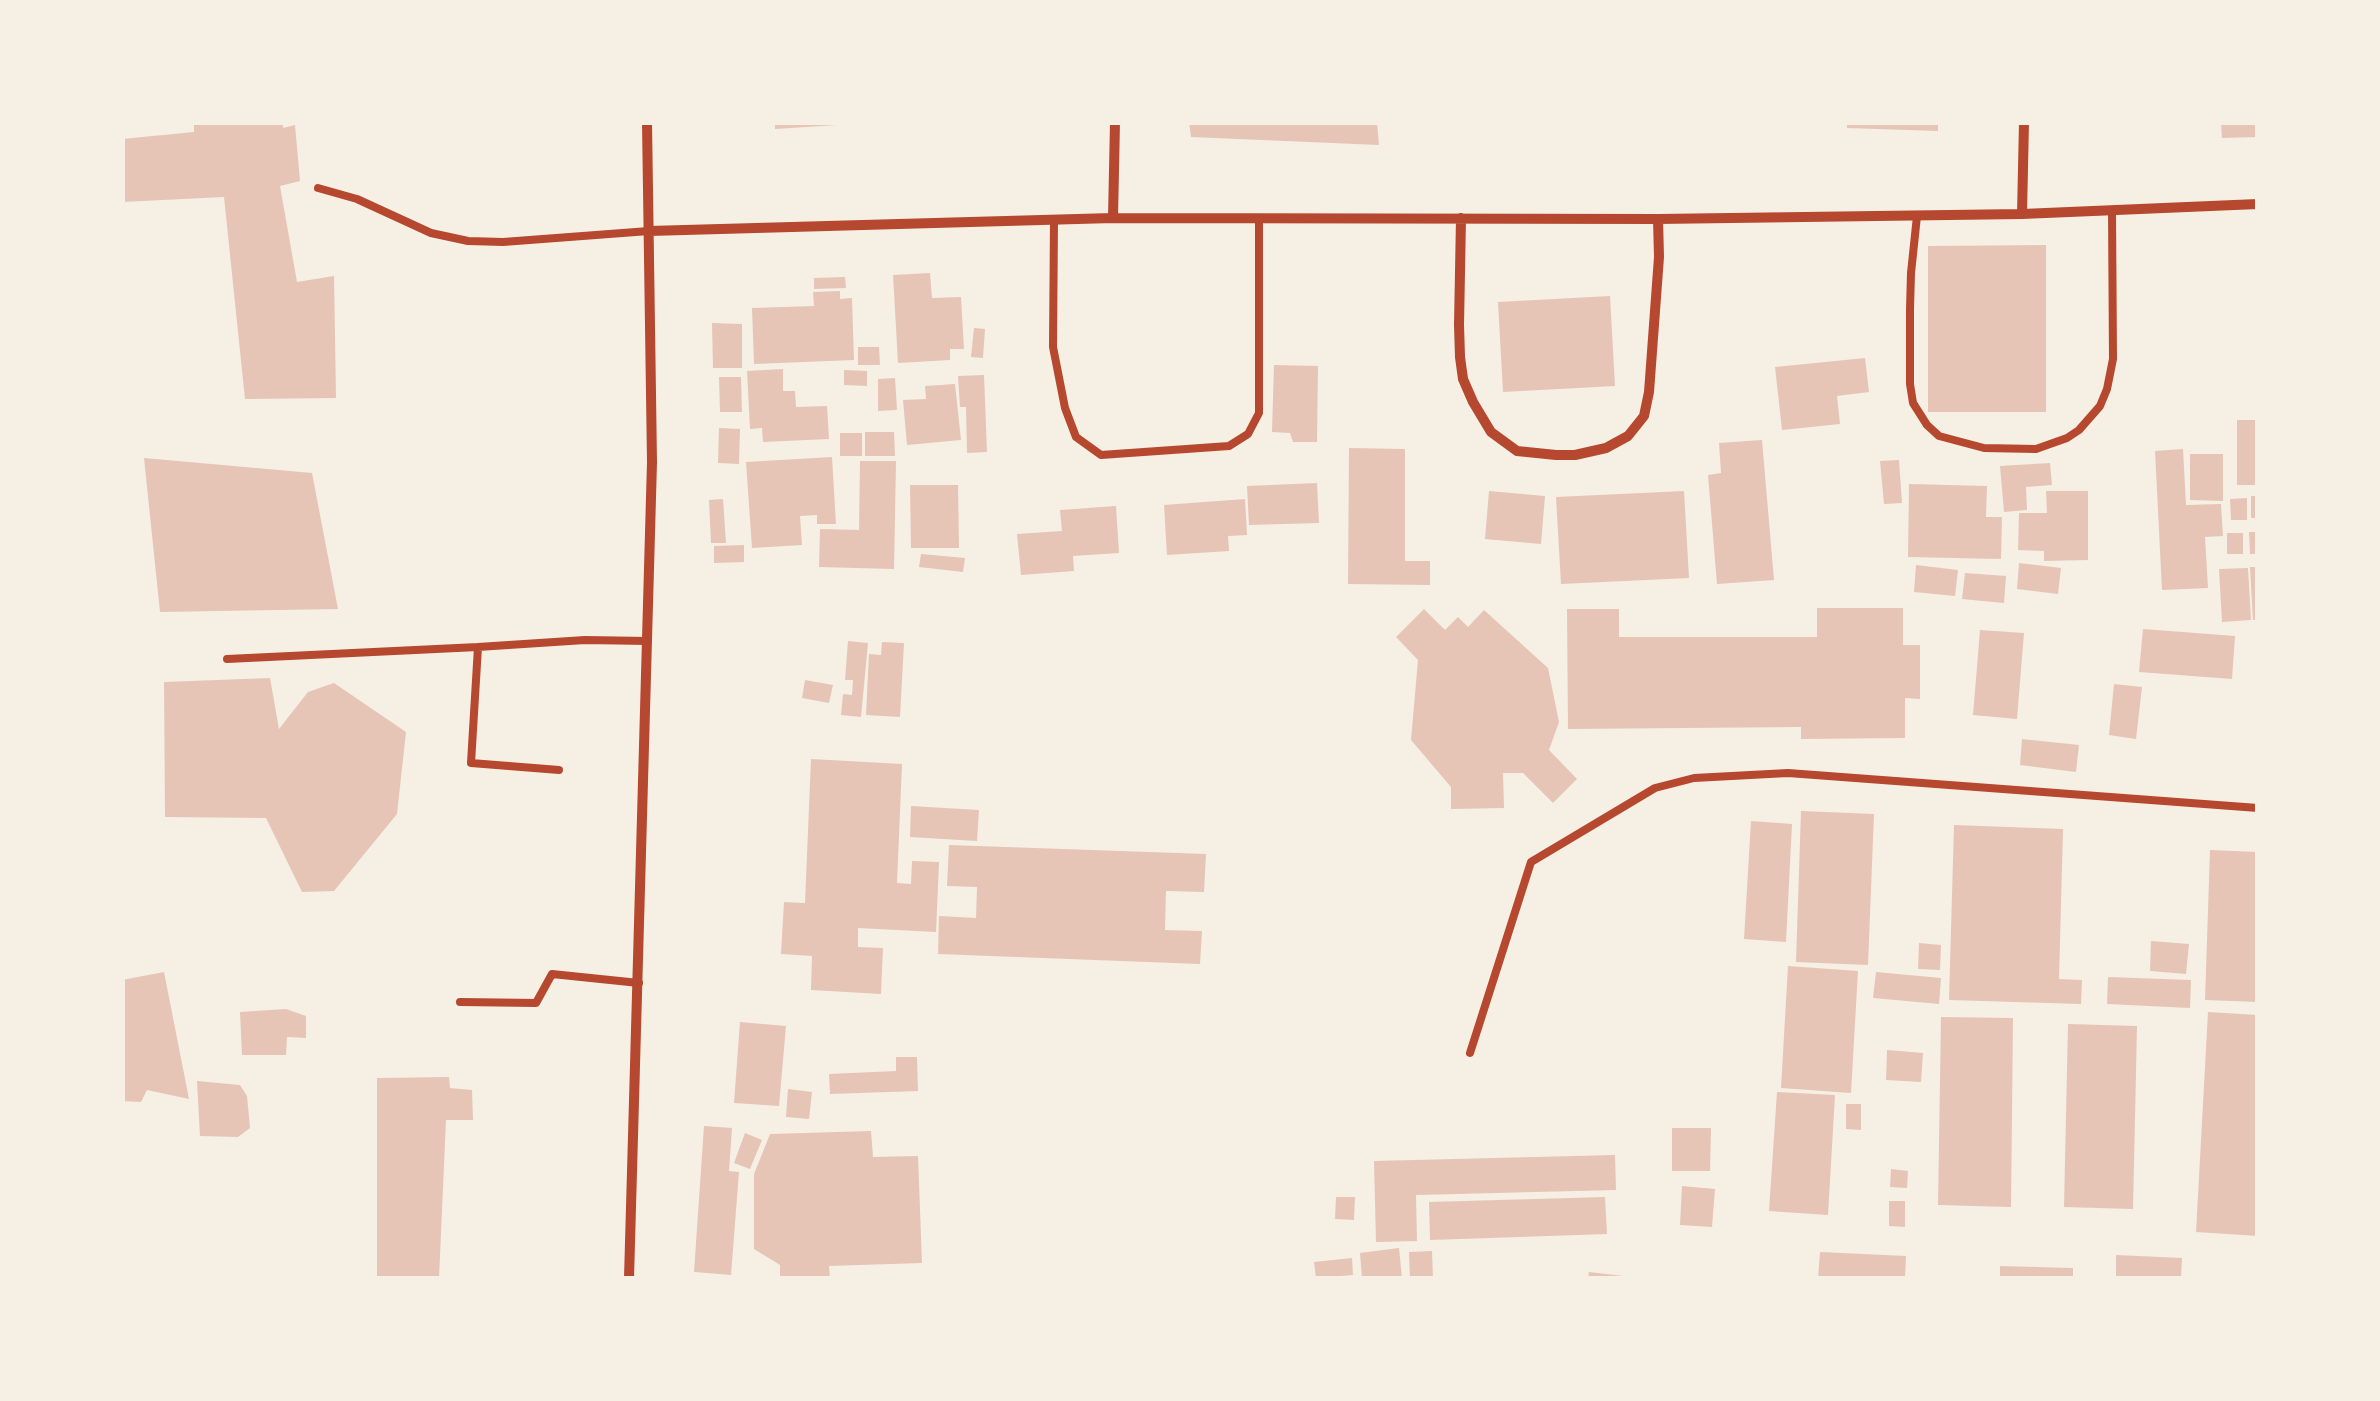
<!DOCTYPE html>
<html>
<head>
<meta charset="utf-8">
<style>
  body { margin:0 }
  #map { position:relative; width:2380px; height:1401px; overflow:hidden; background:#f6efe4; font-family:Montserrat,sans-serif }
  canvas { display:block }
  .frame { position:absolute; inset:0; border:125px solid #f6efe4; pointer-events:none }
</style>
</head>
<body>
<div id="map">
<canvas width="2380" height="1401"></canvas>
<div class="frame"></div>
</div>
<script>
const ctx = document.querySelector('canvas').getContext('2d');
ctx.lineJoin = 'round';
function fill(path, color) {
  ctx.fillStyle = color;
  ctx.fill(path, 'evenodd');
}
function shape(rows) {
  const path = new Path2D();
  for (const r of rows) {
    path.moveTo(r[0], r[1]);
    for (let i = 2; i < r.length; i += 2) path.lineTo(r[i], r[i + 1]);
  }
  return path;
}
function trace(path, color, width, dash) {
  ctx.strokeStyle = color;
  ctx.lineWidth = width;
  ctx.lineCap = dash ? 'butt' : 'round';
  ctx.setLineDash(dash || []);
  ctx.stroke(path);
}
const building = shape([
  [194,122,283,122,283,128,295,125,300,181,280,186,297,282,334,276,336,398,245,399,224,197,122,202,122,139,194,132],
  [775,122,837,122,837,125,775,129],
  [1189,122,1377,122,1379,145,1191,137],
  [1847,122,1938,122,1938,131,1847,128],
  [2221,122,2258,122,2258,137,2222,138],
  [2046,245,2046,412,1928,412,1928,246],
  [930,273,932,298,961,297,964,349,950,349,950,360,898,363,893,275],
  [845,277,846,288,814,289,814,278],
  [840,291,840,299,852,298,854,360,754,364,752,308,814,306,813,292],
  [1610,296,1615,386,1503,392,1498,302],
  [712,323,742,324,742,368,713,368],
  [974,328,985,329,983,358,971,357],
  [858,347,879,347,880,365,858,365],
  [1865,358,1869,392,1837,396,1840,424,1782,430,1775,367],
  [1274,365,1318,366,1317,442,1293,442,1290,433,1272,432],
  [783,369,783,391,795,391,796,407,827,406,829,439,763,442,762,428,750,429,747,371],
  [844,370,867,371,867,386,844,385],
  [984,375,987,452,967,453,966,407,960,407,958,376],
  [719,377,741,377,742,412,720,412],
  [895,378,897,410,878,411,878,379],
  [955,384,961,440,907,445,903,400,926,399,925,386],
  [2237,420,2258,420,2258,485,2237,485],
  [719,428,740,429,739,464,718,463],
  [865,432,894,432,895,456,865,456],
  [840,433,862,433,862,456,840,456],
  [1762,440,1774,580,1717,584,1708,475,1721,473,1719,443],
  [1349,448,1405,449,1405,561,1430,561,1430,585,1348,584],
  [2183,449,2186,505,2221,504,2223,536,2205,537,2208,588,2162,590,2155,451],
  [2190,454,2223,454,2223,501,2190,500],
  [832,457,836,524,817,524,817,515,800,516,802,545,752,548,746,462],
  [144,458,312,473,338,609,160,612],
  [1899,460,1902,503,1884,504,1880,461],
  [860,461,896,461,894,569,819,567,820,529,859,530],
  [2050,463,2052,485,2026,487,2027,510,2004,512,2000,466],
  [1317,483,1319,523,1249,525,1247,486],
  [1909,484,1987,486,1986,517,2002,517,2001,559,1908,557],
  [910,485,958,485,959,548,911,548],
  [1489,491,1545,496,1541,544,1485,539],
  [1684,491,1689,578,1561,584,1556,497],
  [2046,491,2088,491,2088,560,2044,561,2044,551,2018,550,2019,513,2047,513],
  [2251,496,2258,496,2258,518,2251,518],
  [2247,498,2247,520,2231,520,2230,499],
  [723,499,726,543,711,543,709,500],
  [1245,499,1247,535,1228,536,1229,551,1167,555,1164,505],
  [1116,506,1119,553,1073,556,1074,571,1021,575,1017,534,1062,531,1060,510],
  [2249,532,2258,532,2258,554,2250,554],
  [2227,533,2243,533,2243,554,2227,554],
  [744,545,744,562,714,563,714,546],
  [921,554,965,558,963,572,919,567],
  [2019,563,2061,568,2058,594,2017,589],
  [1916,565,1958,570,1955,596,1914,592],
  [2250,567,2258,567,2258,620,2253,620],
  [2248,568,2251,620,2222,622,2219,569],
  [1965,573,2006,576,2004,603,1962,599],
  [1817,608,1903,608,1903,645,1920,645,1920,699,1905,698,1905,738,1801,739,1801,727,1568,729,1567,609,1619,609,1619,637,1817,637],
  [1424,609,1445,630,1458,617,1468,627,1484,610,1548,668,1559,722,1549,750,1577,779,1553,803,1523,773,1503,773,1504,808,1451,809,1451,787,1411,740,1418,660,1396,637],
  [2143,629,2235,636,2232,679,2139,672],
  [1980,630,2024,633,2017,719,1973,715],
  [848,641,868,643,861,717,841,715,843,694,852,695,853,680,845,680],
  [882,642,904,643,900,717,866,715,869,654,881,655],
  [270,678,279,729,308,692,334,683,406,732,397,814,334,891,302,892,266,818,165,817,164,682],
  [805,680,833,685,829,703,802,698],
  [2114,684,2142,687,2136,739,2109,735],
  [2022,739,2079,745,2076,772,2020,765],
  [811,759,902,764,897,883,911,884,912,861,939,862,936,932,858,928,858,947,883,948,881,994,811,990,812,956,781,954,784,902,805,903],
  [911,806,979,810,977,841,910,837],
  [1801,811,1874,814,1868,965,1796,962],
  [1751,821,1792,824,1786,942,1744,939],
  [1954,825,2063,829,2059,979,2082,980,2081,1004,1949,1000],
  [949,845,1206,854,1204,892,1166,891,1165,930,1202,931,1200,964,938,954,939,916,976,918,977,887,947,886],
  [2210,850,2258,852,2258,1002,2205,1000],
  [2151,941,2189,944,2186,974,2150,971],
  [1919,943,1941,945,1940,970,1918,969],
  [1788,966,1858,971,1851,1093,1781,1088],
  [164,972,189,1099,147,1090,141,1102,122,1101,122,980],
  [1876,972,1941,978,1939,1004,1873,998],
  [2108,977,2191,980,2190,1008,2107,1004],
  [286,1009,306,1016,306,1038,287,1037,286,1055,242,1055,240,1012],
  [2208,1012,2258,1015,2258,1236,2196,1232],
  [1941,1017,2013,1018,2011,1207,1938,1205],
  [740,1022,786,1026,779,1106,734,1103],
  [2068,1024,2137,1026,2133,1209,2064,1207],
  [1887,1050,1923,1053,1921,1082,1886,1080],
  [896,1057,917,1057,918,1091,830,1094,829,1074,896,1071],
  [449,1077,450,1088,472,1090,473,1120,446,1120,439,1278,377,1278,377,1078],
  [197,1081,240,1085,247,1096,250,1128,238,1137,200,1136],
  [788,1089,812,1092,809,1119,786,1117],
  [1777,1092,1835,1095,1828,1215,1769,1211],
  [1846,1104,1861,1104,1861,1130,1846,1129],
  [704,1126,732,1128,729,1171,739,1172,731,1275,694,1272],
  [1672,1128,1711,1128,1710,1171,1672,1171],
  [871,1131,873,1157,918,1156,922,1263,829,1266,830,1278,780,1278,780,1265,754,1249,754,1174,770,1134],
  [745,1133,762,1140,750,1169,734,1163],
  [1615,1155,1616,1190,1416,1195,1417,1241,1376,1242,1374,1161],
  [1891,1169,1908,1171,1907,1188,1890,1187],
  [1682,1186,1715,1189,1712,1227,1680,1225],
  [1336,1197,1355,1197,1354,1220,1335,1219],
  [1605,1197,1607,1234,1430,1240,1429,1202],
  [1889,1201,1905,1201,1905,1227,1889,1226],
  [1399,1248,1402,1278,1362,1278,1360,1253],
  [1432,1251,1433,1278,1410,1278,1409,1252],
  [1820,1252,1906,1256,1905,1278,1818,1278],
  [2116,1255,2182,1258,2181,1278,2116,1278],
  [1352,1258,1353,1275,1316,1278,1314,1262],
  [2000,1266,2073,1268,2073,1278,2000,1278],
  [1589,1272,1623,1276,1623,1278,1588,1278]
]);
const service = shape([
  [318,188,357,199,431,233,468,241,503,242,649,231],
  [1917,216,1911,273,1910,309,1910,384,1913,403,1927,425,1939,436,1984,448,2036,449,2067,438,2079,430,2100,406,2107,389,2113,359,2112,210],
  [1054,220,1053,347,1065,408,1076,437,1101,455,1229,446,1248,434,1259,413,1259,218],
  [478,647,585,640,648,641],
  [227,659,478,647,471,763,559,770],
  [460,1002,536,1003,552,974,639,983],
  [1470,1053,1531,862,1655,788,1694,778,1788,773,2258,808]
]);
const minor = shape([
  [2022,214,2024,122],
  [1113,218,1115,122],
  [1461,218,1459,325,1460,357,1463,379,1473,402,1491,432,1517,451,1556,455,1575,455,1606,448,1628,436,1644,416,1649,392,1659,257,1658,219],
  [649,231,1113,218,1658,219,2022,214,2258,204],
  [629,1278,652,462,647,122]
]);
fill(building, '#e6c5b7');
trace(service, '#b5482f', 8);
trace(minor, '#b5482f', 10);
</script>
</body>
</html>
